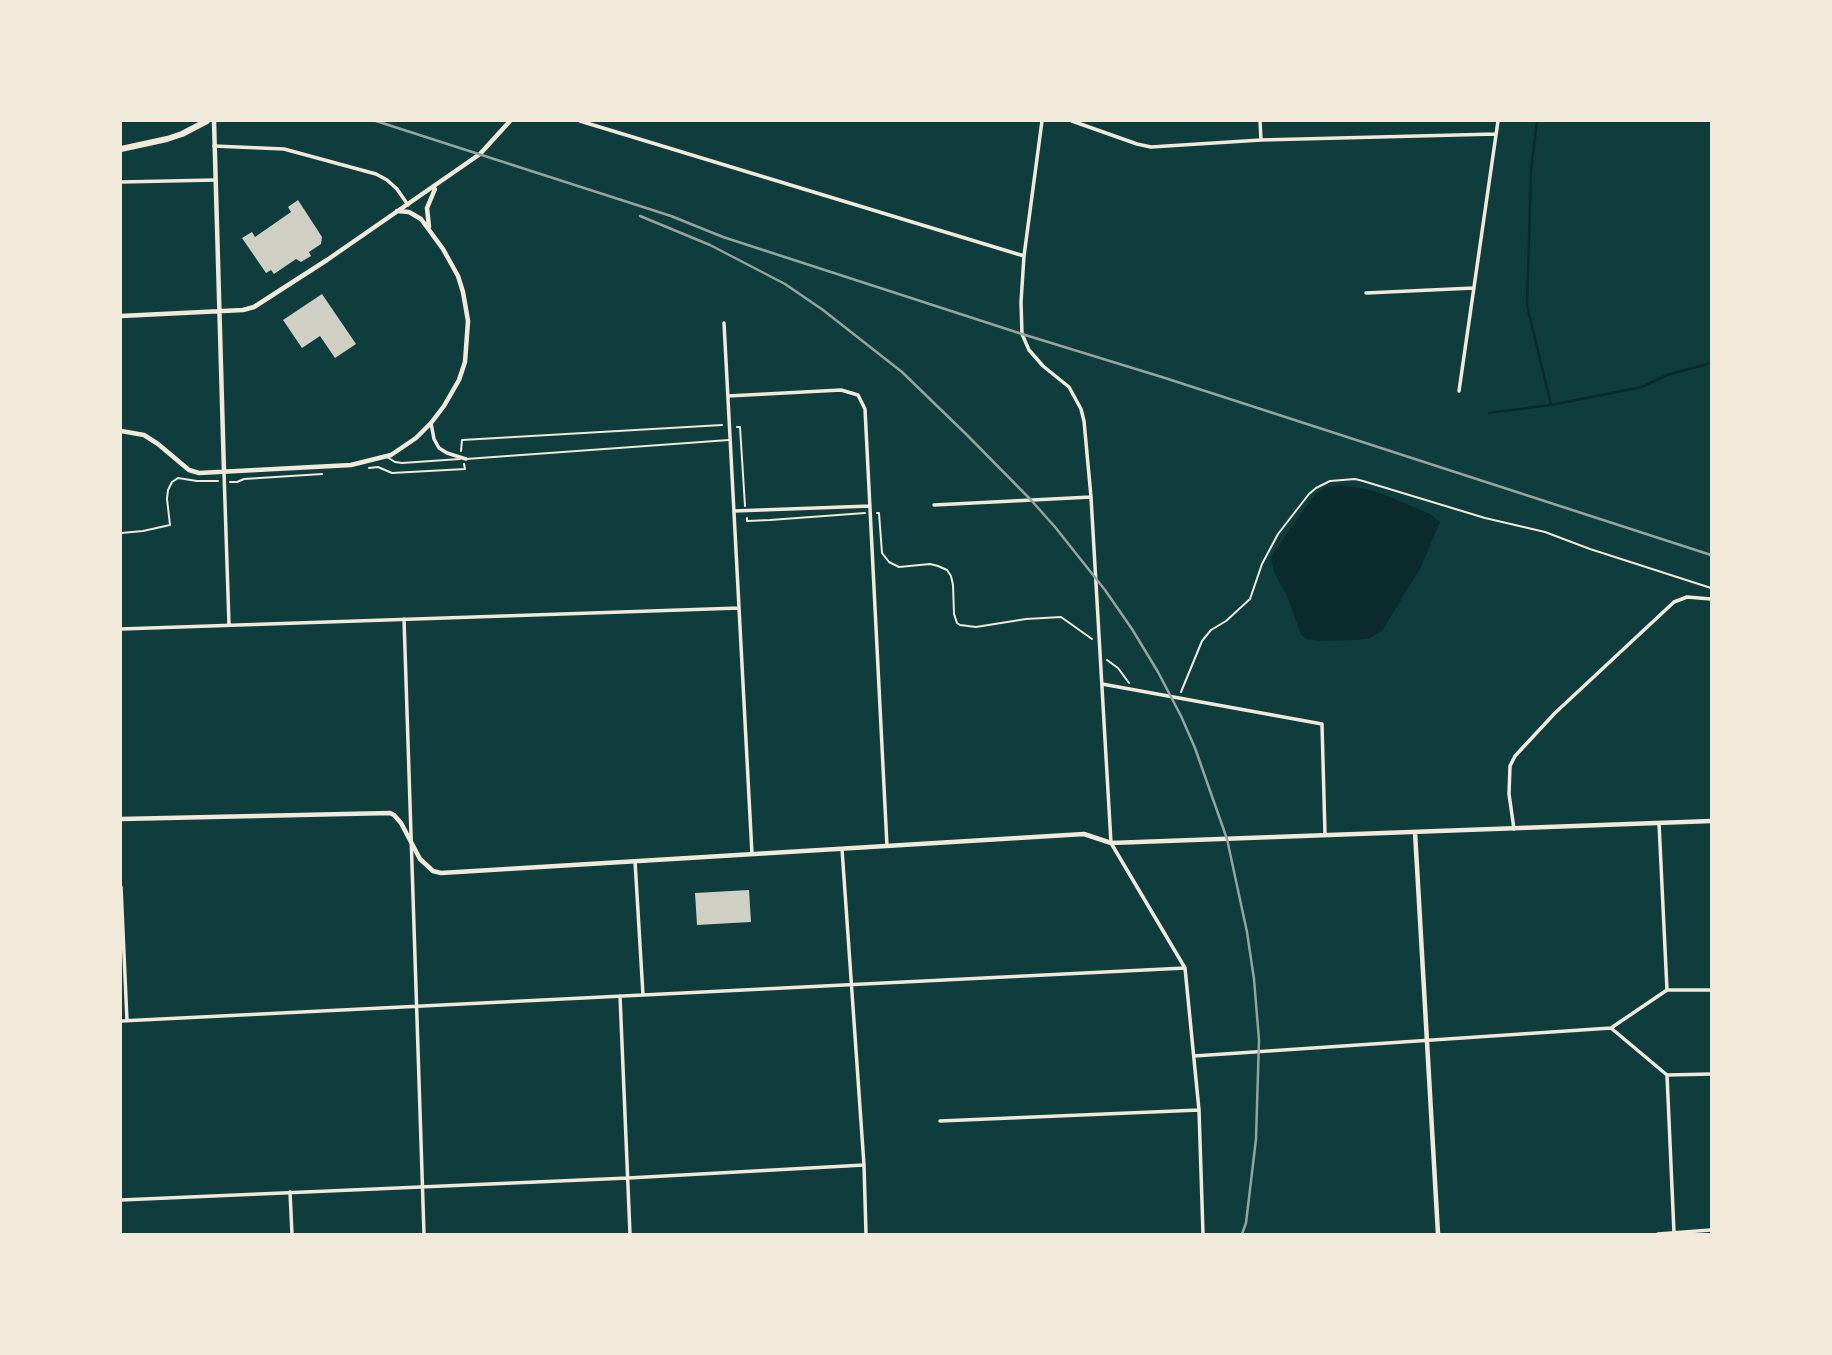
<!DOCTYPE html>
<html>
<head>
<meta charset="utf-8">
<style>
  body { margin:0 }
  #map { position:relative; width:1832px; height:1355px; overflow:hidden; background:#0f3d3e; font-family:"Roboto Serif",serif }
  canvas { display:block }
  .frame { position:absolute; inset:0; border:122px solid #f1e9da; pointer-events:none }
</style>
</head>
<body>
<div id="map">
<canvas width="1832" height="1355"></canvas>
<div class="frame"></div>
</div>
<script>
const ctx = document.querySelector('canvas').getContext('2d');
ctx.lineJoin = 'round';
function fill(path, color) {
  ctx.fillStyle = color;
  ctx.fill(path, 'evenodd');
}
function shape(rows) {
  const path = new Path2D();
  for (const r of rows) {
    path.moveTo(r[0], r[1]);
    for (let i = 2; i < r.length; i += 2) path.lineTo(r[i], r[i + 1]);
  }
  return path;
}
function trace(path, color, width, dash) {
  ctx.strokeStyle = color;
  ctx.lineWidth = width;
  ctx.lineCap = dash ? 'butt' : 'round';
  ctx.setLineDash(dash || []);
  ctx.stroke(path);
}
const water = shape([
  [1339,485,1366,489,1385,495,1430,514,1440,522,1420,569,1382,631,1370,638,1357,640,1323,641,1307,639,1301,635,1287,596,1274,572,1271,559,1273,553,1314,496,1325,488]
]);
const stream = shape([
  [1537,121,1531,170,1527,305,1551,405],
  [1489,413,1551,405,1642,387,1667,375,1711,363]
]);
const building = shape([
  [298,200,322,237,321,244,309,252,311,256,301,262,296,259,274,274,271,270,266,273,242,238,252,232,255,237,291,212,288,207],
  [322,294,356,344,335,358,320,336,302,348,283,320],
  [749,890,751,922,697,925,695,893]
]);
const path = shape([
  [737,427,740,427,745,506],
  [461,451,462,440,722,425],
  [369,468,378,467,392,473,465,469,464,464],
  [230,482,237,482,244,479,322,474],
  [877,513,879,513,882,553,889,562,899,567,930,564,938,566,947,570,951,576,953,585,954,614,957,623,960,625,976,627,1026,619,1061,617,1092,639],
  [747,518,747,521,770,520,865,513],
  [121,533,143,531,170,525,167,499,168,490,172,482,178,478,197,481,218,481],
  [1107,660,1118,668,1129,683],
  [1181,692,1202,641,1211,630,1226,621,1250,599,1262,564,1278,534,1309,494,1316,488,1330,481,1355,479,1363,481,1485,518,1545,532,1590,549,1711,588]
]);
const service = shape([
  [387,457,395,462,402,463,460,459],
  [466,459,729,440]
]);
const minor = shape([
  [580,121,1024,256],
  [1042,121,1024,256,1021,302,1022,334,1029,350,1043,366,1069,387,1081,409,1084,421,1091,497,1111,843,1185,968,1199,1110,1203,1234],
  [1072,121,1137,144,1151,147,1261,140,1496,134],
  [1260,121,1261,140],
  [214,146,284,149,376,174,387,180,397,189,408,205],
  [121,182,215,180],
  [1366,293,1474,288],
  [724,323,752,854],
  [1459,391,1498,121],
  [728,396,841,390,858,395,865,409,887,846],
  [431,423,434,439,439,448,447,453,466,459],
  [224,472,229,625],
  [934,505,1091,497],
  [734,511,870,506],
  [404,619,424,1234],
  [121,629,739,608],
  [1102,684,1322,724,1325,835],
  [1659,823,1667,990],
  [1514,829,1509,794,1510,766,1515,756,1555,713,1674,602,1687,597,1711,599],
  [842,849,864,1165,866,1234],
  [635,861,643,995],
  [121,887,127,1021],
  [620,996,630,1234],
  [121,1021,1185,968],
  [1611,1028,1667,990,1711,990],
  [1194,1056,1611,1028,1667,1075,1711,1074],
  [1667,1075,1674,1233],
  [940,1121,1199,1110],
  [290,1192,292,1234],
  [121,1200,628,1178,864,1165],
  [1658,1234,1711,1230]
]);
const tertiary = shape([
  [214,121,224,472],
  [429,227,427,208,435,189],
  [121,316,243,310,254,307,327,260,480,154,510,121],
  [121,431,144,435,158,444,189,470,199,473,351,465,391,455,416,438,431,423,444,406,459,380,465,362,468,321,463,292,458,276,443,249,421,219,409,212,397,211],
  [121,819,390,813,394,815,401,823,420,859,433,871,441,873,1084,834,1111,843,1711,821],
  [1415,832,1438,1234]
]);
const trunk = shape([
  [121,149,167,139,182,134,207,121]
]);
const rail = shape([
  [376,121,671,216,723,237,1022,334,1165,378,1711,555],
  [640,216,710,245,785,284,823,310,902,372,967,435,1031,500,1055,527,1105,590,1132,629,1158,672,1181,716,1195,748,1227,839,1247,932,1254,979,1259,1040,1256,1139,1246,1223,1242,1234]
]);
fill(water, '#0a2a2b');
trace(stream, '#0a2a2b', 2.5);
fill(building, '#cfcfc3');
trace(path, '#f1e9da', 2);
trace(service, '#f1e9da', 2);
trace(minor, '#f1e9da', 3.5);
trace(tertiary, '#f1e9da', 4.5);
trace(trunk, '#f1e9da', 6);
trace(rail, '#97a49c', 2.5);
</script>
</body>
</html>
